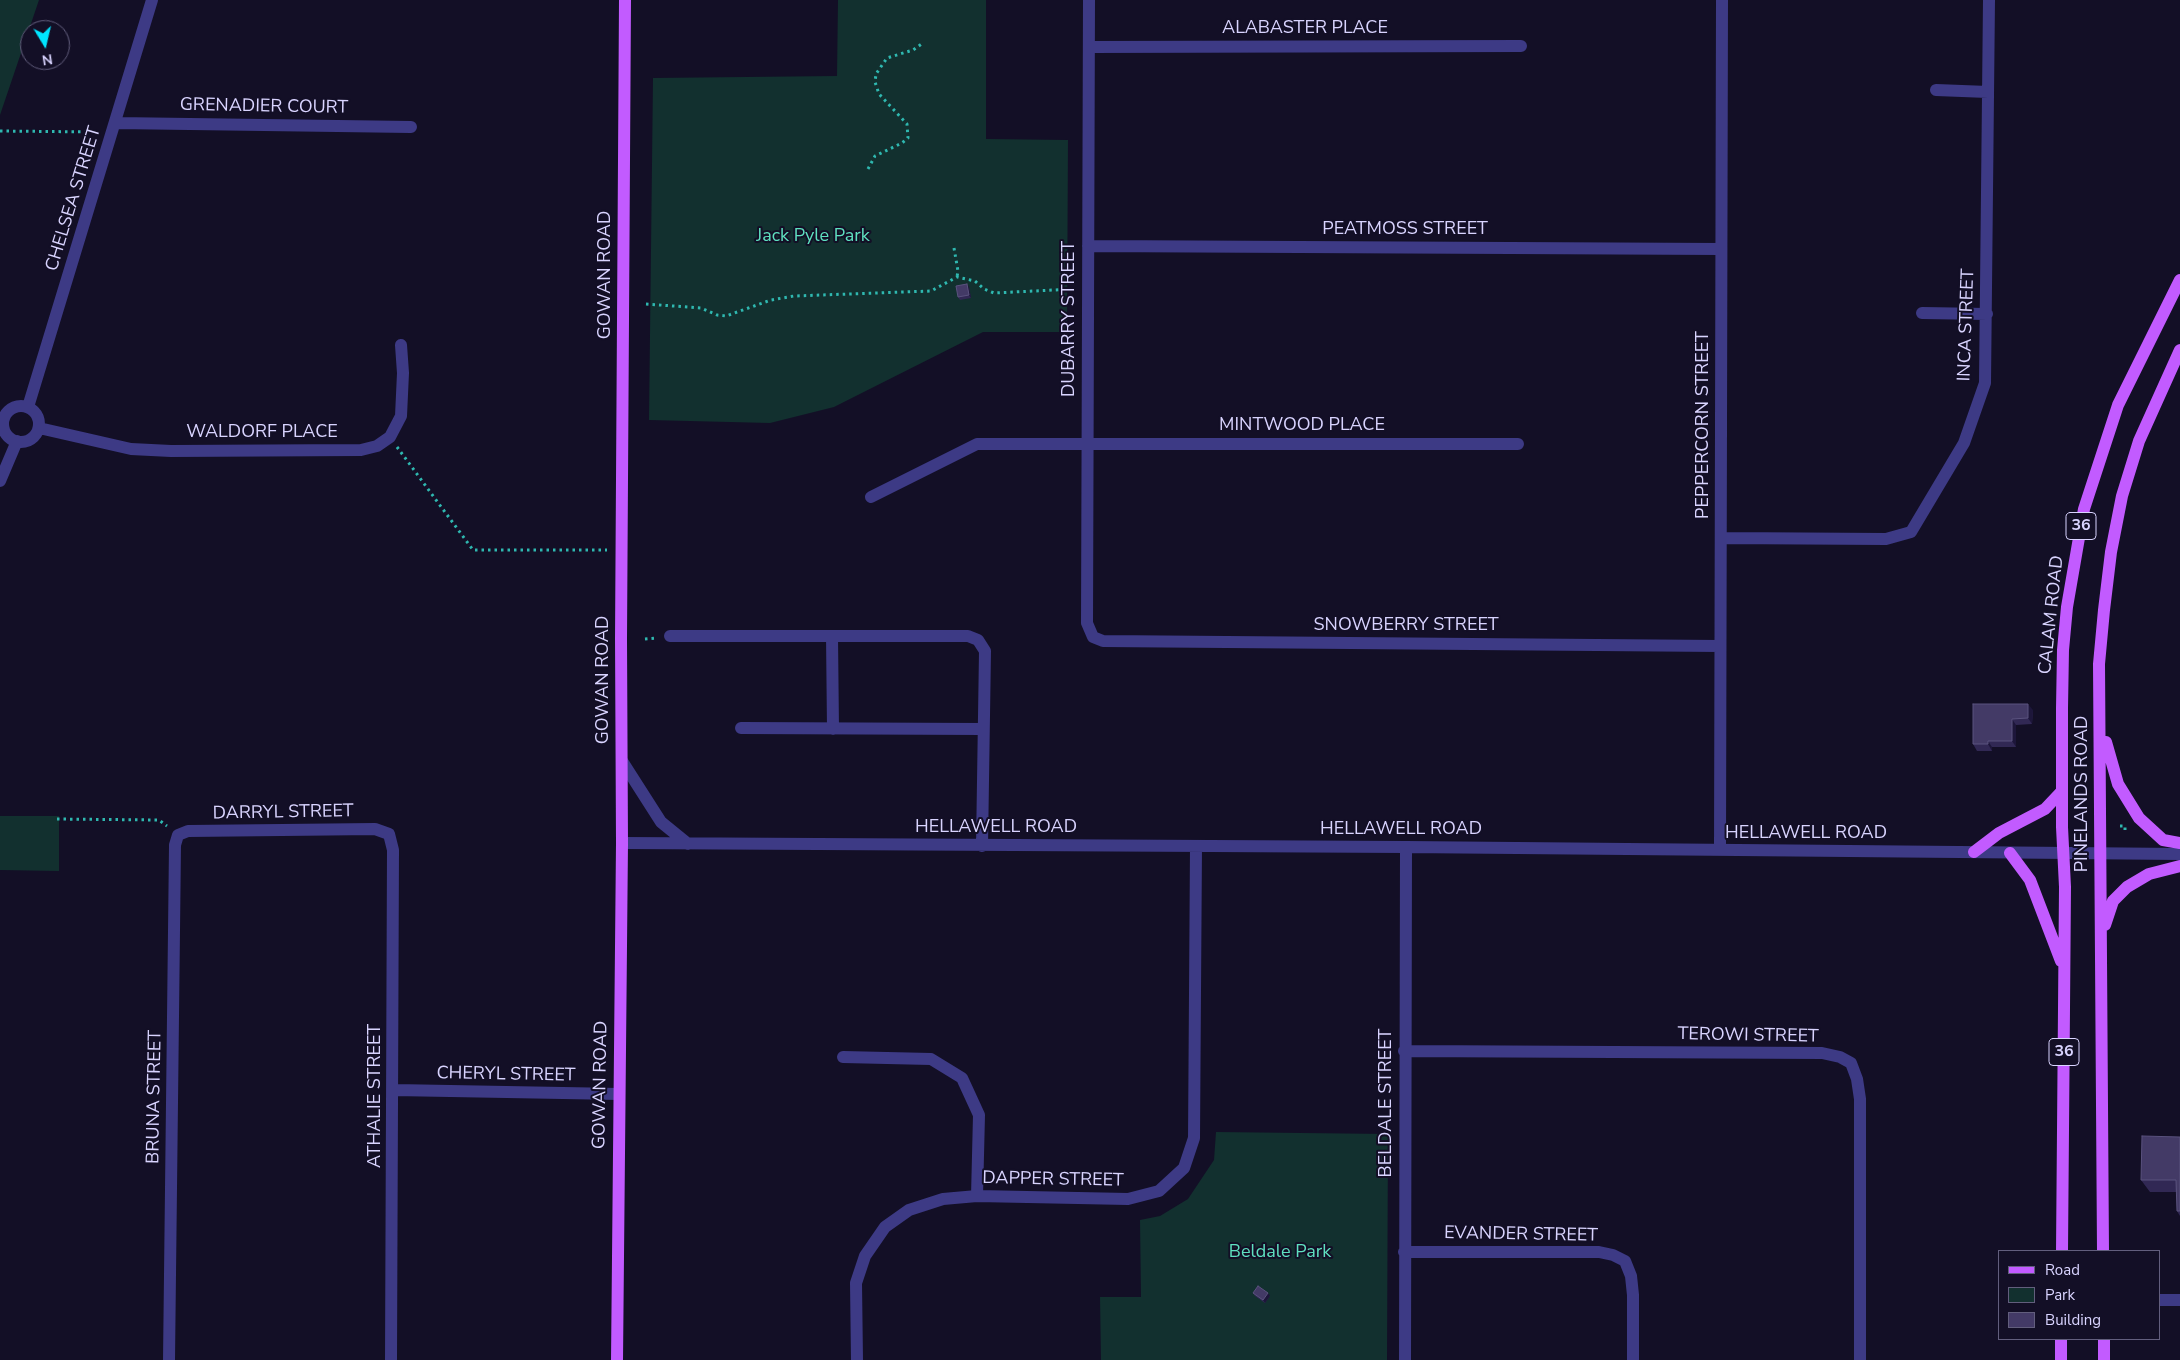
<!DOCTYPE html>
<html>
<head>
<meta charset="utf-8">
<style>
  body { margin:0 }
  #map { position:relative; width:2180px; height:1360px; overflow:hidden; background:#130f26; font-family:"Nunito Sans",sans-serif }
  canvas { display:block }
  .legend { position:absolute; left:1998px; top:1250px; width:162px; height:90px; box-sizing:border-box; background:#130f26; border:1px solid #625e7d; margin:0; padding:6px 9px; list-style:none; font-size:15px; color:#d9d4ff }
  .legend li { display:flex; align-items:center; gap:10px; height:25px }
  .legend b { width:25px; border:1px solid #625e7d }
  .north { position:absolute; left:20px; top:20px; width:50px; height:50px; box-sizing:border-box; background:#130f26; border:1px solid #625e7d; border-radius:50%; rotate:171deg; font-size:14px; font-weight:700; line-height:20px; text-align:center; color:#d9d4ff }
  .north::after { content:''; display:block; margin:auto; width:18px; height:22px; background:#00e5ff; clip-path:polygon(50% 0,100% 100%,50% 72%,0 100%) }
</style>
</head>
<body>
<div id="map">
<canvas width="2180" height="1360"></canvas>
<ul class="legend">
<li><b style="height:6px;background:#c25bff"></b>Road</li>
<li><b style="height:14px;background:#12302f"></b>Park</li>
<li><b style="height:14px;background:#433a66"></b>Building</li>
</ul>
<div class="north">N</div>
</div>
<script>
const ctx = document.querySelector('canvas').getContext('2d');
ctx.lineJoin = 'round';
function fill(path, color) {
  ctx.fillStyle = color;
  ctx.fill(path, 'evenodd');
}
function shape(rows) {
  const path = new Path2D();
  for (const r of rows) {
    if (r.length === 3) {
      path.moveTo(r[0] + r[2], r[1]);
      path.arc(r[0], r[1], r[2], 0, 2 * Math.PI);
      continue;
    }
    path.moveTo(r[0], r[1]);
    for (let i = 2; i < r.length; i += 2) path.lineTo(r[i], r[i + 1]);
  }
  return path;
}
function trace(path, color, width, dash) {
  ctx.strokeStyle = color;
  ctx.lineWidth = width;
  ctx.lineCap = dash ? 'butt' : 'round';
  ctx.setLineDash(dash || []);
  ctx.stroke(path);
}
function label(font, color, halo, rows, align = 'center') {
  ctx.font = font + ' "Nunito Sans",sans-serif';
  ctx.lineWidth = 4;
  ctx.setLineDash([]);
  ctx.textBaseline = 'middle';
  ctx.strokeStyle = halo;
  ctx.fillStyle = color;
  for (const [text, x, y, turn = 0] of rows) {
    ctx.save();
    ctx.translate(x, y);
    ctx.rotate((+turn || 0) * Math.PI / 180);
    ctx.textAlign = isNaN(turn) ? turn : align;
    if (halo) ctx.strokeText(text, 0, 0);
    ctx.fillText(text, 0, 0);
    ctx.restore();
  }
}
const green = shape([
  [0,0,39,0,0,115],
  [838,0,986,0,986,139,1068,140,1067,332,983,332,834,407,770,423,649,420,653,78,837,76],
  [0,816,59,816,59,871,0,870],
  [1216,1132,1388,1134,1387,1360,1101,1360,1100,1297,1141,1297,1140,1220,1160,1216,1188,1199,1214,1160]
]);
const path = shape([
  [0,131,97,132],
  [868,169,875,156,902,143,908,138,907,124,879,94,875,82,876,74,887,58,913,50,923,43],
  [954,248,958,271,957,277],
  [646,304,701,308,717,315,726,316,771,300,794,296,931,291,957,277,975,281,984,289,994,293,1074,289],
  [397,447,473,550,607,550],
  [645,639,657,638],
  [57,819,159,820,167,826],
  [2120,826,2125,826,2125,832]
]);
const minor = shape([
  [1089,0,1087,623,1093,637,1103,641,1720,646],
  [1089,47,1521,46],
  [1936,90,1988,92],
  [116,123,411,127],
  [1088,246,1721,249],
  [1922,313,1987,314],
  [21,424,18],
  [28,407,152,0],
  [39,428,131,449,171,451,361,450,377,446,390,437,401,416,403,373,401,345],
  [0,481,17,441],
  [871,497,977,444,1518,444],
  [1722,538,1886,539,1911,532,1964,443,1985,383,1989,0],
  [670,636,968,636,978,640,985,651,982,846],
  [832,636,833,729],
  [741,728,983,729],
  [622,761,661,822,688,844],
  [622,843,1406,847,2180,854],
  [1720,850,1722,0],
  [1404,1051,1822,1053,1840,1057,1851,1063,1857,1079,1860,1099,1860,1360],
  [843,1057,931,1059,962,1078,979,1115,977,1196],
  [394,1090,619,1094],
  [1404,1252,1599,1252,1613,1255,1625,1261,1631,1276,1633,1295,1633,1360],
  [2159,1300,2180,1300],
  [169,1360,175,845,178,835,188,831,375,829,389,834,393,850,391,1360],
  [857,1360,856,1283,865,1256,885,1227,909,1210,943,1199,977,1196,1128,1199,1159,1191,1184,1168,1194,1138,1196,846],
  [1405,1360,1406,847]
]);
const major = shape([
  [2106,742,2118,784,2139,818,2163,840,2180,843],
  [1974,852,1999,833,2045,809,2062,791],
  [2010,853,2030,880,2061,961],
  [2105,925,2113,901,2127,887,2149,874,2180,866],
  [2062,1251,2065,887,2062,827,2062,708,2063,650,2067,607,2084,509,2118,405,2180,280],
  [2103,1251,2099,664,2104,610,2111,552,2122,496,2139,441,2180,350],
  [2061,1339,2061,1360],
  [2104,1339,2104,1360],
  [617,1360,622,843,621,638,625,0]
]);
const wall = shape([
  [969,287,971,298,960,300,958,297],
  [1973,704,2033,710,2032,724,2016,725,2016,747,1992,747,1992,751,1977,751,1973,744],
  [2180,1137,2180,1216,2177,1211,2177,1192,2150,1192,2141,1180],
  [1253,1293,1270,1296,1265,1303,1255,1296]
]);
const shadedWall = shape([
  [967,284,969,287,971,298,969,295],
  [2028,704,2033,710,2032,724,2028,718],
  [2012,719,2016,725,2016,747,2012,741],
  [1988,741,1992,747,1992,751,1988,744],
  [1268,1293,1270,1296,1265,1303,1263,1300]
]);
const building = shape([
  [967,284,969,295,958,297,956,286,967,284],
  [1973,704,2028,704,2028,718,2012,719,2012,741,1988,741,1988,744,1973,744,1973,704],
  [2142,1136,2180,1137,2180,1211,2177,1211,2176,1180,2141,1180,2142,1136],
  [1258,1286,1268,1293,1263,1300,1253,1293,1258,1286]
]);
const shields = [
  [2081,526,30],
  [2064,1052,30]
];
const shieldNames = [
  ["36",2081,526],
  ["36",2064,1052]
];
const streetNames = [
  ["ALABASTER PLACE",1305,29],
  ["GRENADIER COURT",264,107,1],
  ["CHELSEA STREET",74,199,-73],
  ["PEATMOSS STREET",1405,230],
  ["GOWAN ROAD",606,275,-90],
  ["DUBARRY STREET",1070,319,-90],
  ["INCA STREET",1967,325,-88],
  ["PEPPERCORN STREET",1704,425,-90],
  ["MINTWOOD PLACE",1302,426],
  ["WALDORF PLACE",262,433],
  ["CALAM ROAD",2052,615,-84],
  ["SNOWBERRY STREET",1406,626],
  ["GOWAN ROAD",604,680,-90],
  ["PINELANDS ROAD",2083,794,-90],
  ["DARRYL STREET",283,813,-1],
  ["HELLAWELL ROAD",996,828],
  ["HELLAWELL ROAD",1401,830],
  ["HELLAWELL ROAD",1806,834],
  ["TEROWI STREET",1748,1036,1],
  ["CHERYL STREET",506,1075,1],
  ["GOWAN ROAD",601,1085,-89],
  ["ATHALIE STREET",376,1096,-90],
  ["BRUNA STREET",155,1097,-89],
  ["BELDALE STREET",1387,1103,-90],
  ["DAPPER STREET",1053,1180,1],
  ["EVANDER STREET",1521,1235,1]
];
const parkNames = [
  ["Jack Pyle Park",813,237],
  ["Beldale Park",1280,1253]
];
fill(green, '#12302f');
trace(path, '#2fb8b0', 3, [2.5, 4]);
trace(minor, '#3d3a85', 12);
trace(major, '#c25bff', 12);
fill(wall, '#312854');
fill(shadedWall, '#1d163a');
fill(building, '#433a66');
trace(building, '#5a527e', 1);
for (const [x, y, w] of shields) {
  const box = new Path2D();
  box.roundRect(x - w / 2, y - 13.5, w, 27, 4);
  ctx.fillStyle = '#130f26';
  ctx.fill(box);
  trace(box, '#d9d4ff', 1);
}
label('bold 16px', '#d9d4ff', null, shieldNames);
label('18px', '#d9d4ff', '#130f26', streetNames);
label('18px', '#5fe0c0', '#130f26', parkNames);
</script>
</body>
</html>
